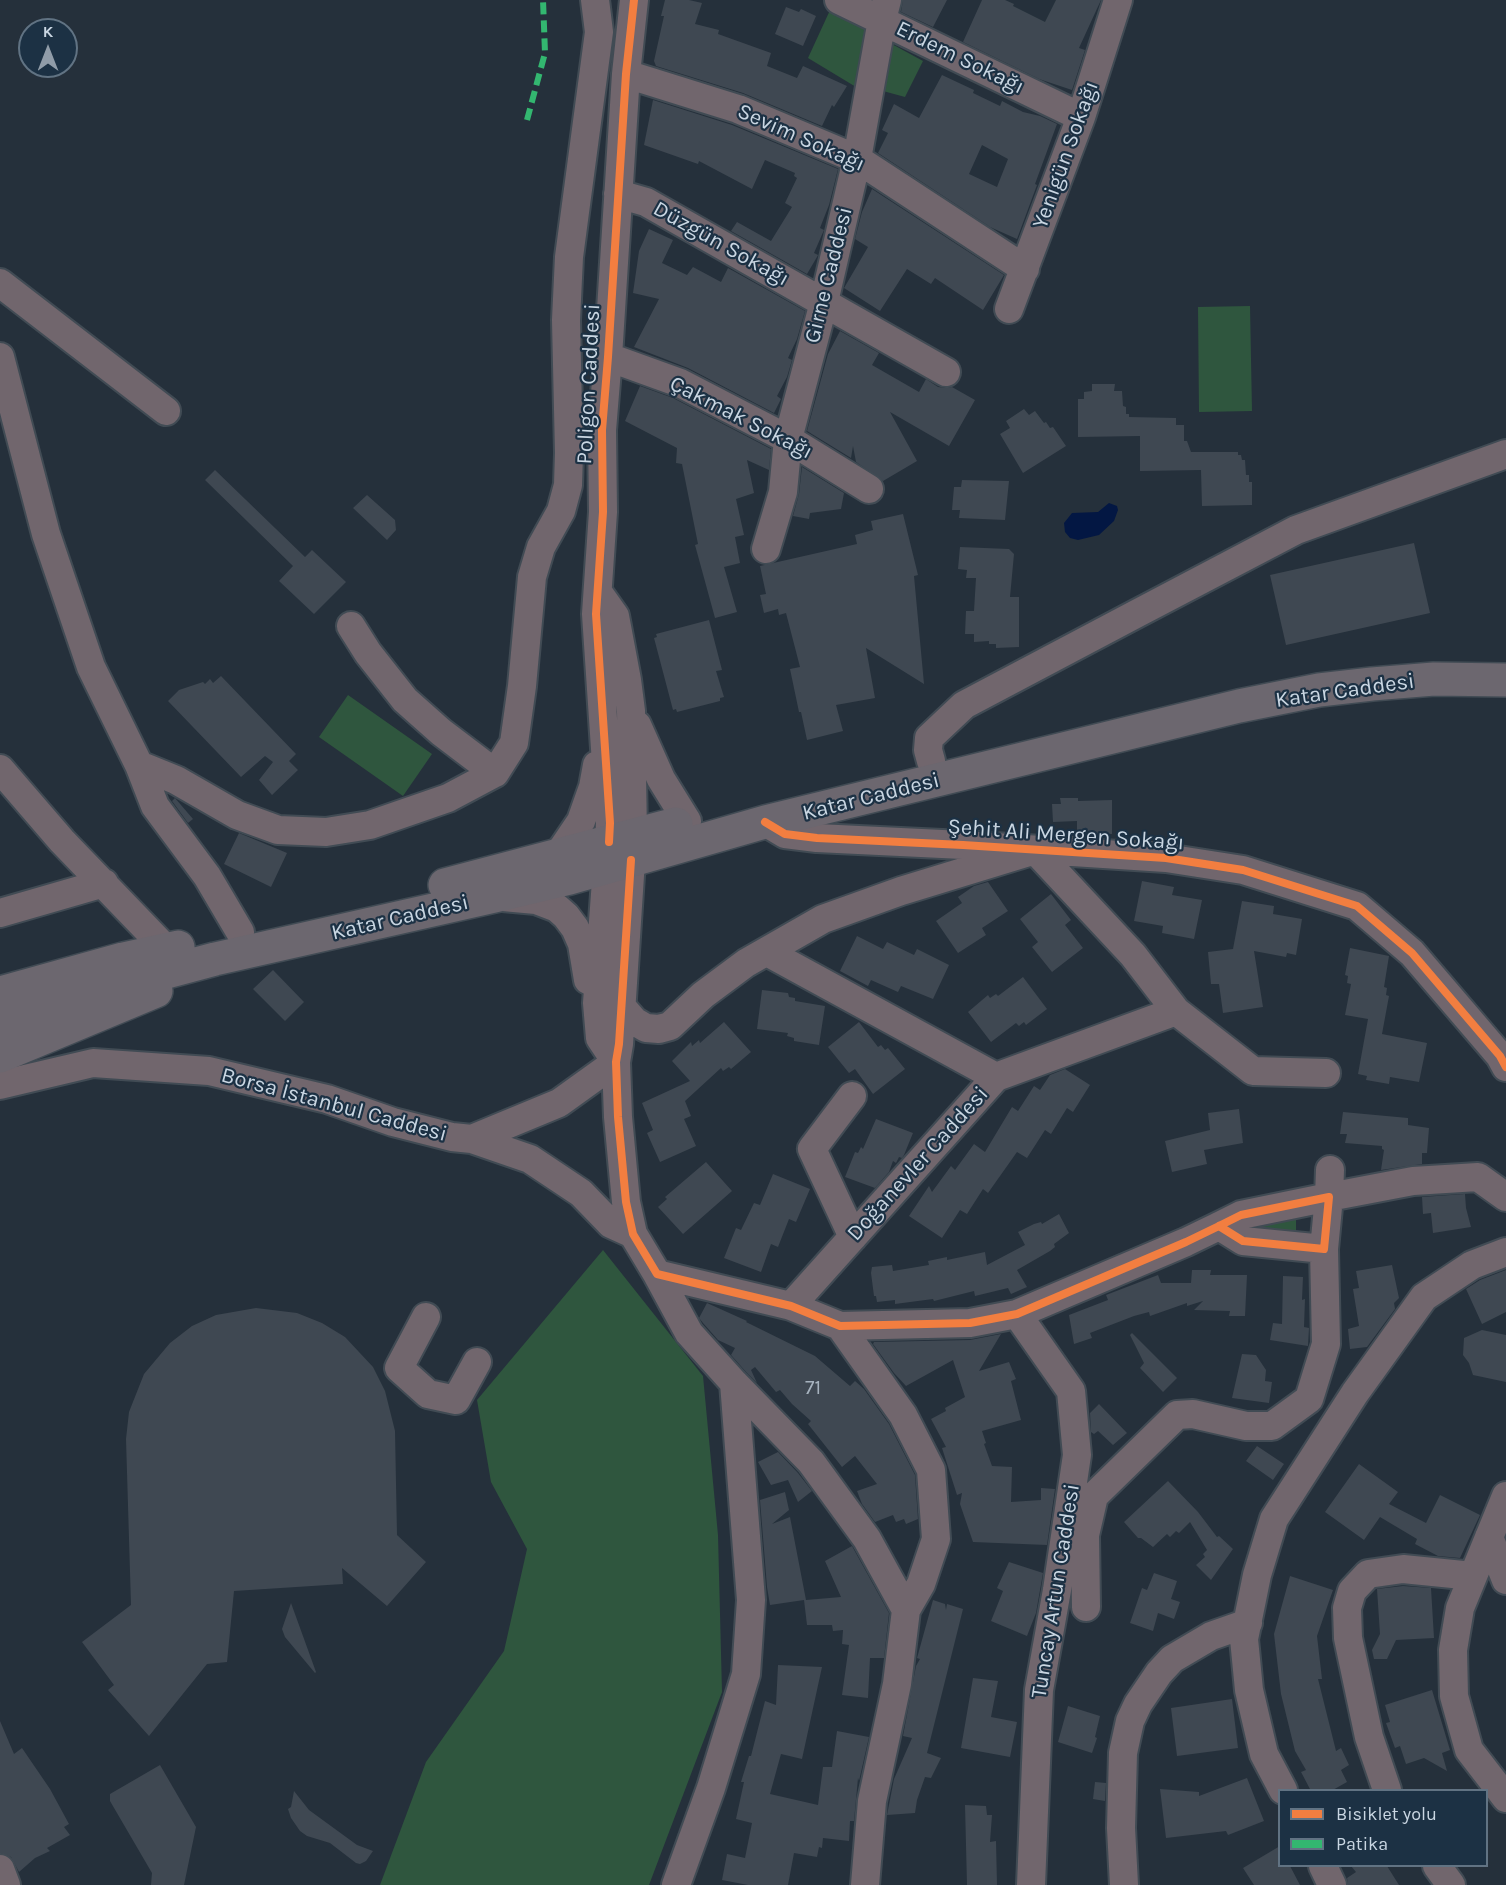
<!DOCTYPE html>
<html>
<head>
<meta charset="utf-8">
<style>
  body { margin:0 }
  #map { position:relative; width:1506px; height:1885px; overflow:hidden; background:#25303b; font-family:Karla,sans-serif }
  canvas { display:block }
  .legend { position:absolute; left:1278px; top:1789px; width:210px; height:78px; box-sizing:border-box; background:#1c3144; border:2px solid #617383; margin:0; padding:8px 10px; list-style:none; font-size:18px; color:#c9d6e2 }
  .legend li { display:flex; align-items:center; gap:12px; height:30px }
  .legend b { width:30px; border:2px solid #617383 }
  .north { position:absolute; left:18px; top:18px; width:60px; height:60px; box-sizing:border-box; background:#1c3144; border:2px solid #617383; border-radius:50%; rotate:0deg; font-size:16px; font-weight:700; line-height:24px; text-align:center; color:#c9d6e2 }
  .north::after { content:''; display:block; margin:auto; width:21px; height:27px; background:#909ca8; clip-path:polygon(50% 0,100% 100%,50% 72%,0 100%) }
</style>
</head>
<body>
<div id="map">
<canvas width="1506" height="1885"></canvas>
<ul class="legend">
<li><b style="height:8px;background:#f27e40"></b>Bisiklet yolu</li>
<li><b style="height:8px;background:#33b770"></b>Patika</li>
</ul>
<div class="north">K</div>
</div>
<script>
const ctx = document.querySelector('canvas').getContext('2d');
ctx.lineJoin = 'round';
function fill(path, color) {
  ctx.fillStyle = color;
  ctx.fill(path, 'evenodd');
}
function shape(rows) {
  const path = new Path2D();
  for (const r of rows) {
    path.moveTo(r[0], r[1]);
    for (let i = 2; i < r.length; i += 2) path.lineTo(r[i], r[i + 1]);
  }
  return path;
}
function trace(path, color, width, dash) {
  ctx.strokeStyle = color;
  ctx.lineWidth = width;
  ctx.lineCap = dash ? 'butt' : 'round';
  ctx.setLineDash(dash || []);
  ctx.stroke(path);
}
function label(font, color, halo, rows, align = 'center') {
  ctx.font = font + ' Karla,sans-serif';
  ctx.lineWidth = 4.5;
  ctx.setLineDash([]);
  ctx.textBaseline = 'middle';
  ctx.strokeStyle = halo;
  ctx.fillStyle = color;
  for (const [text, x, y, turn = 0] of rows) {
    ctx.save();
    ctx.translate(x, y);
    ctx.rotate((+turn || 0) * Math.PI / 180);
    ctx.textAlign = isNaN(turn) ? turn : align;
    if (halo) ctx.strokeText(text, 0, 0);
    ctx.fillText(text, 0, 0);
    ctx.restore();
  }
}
const green = shape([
  [831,8,869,26,856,87,808,58],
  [890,43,923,61,905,97,883,91],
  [1250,306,1252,411,1199,412,1198,307],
  [348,695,432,754,403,796,319,737],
  [1296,1217,1296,1241,1243,1231,1257,1224],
  [603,1250,703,1376,718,1535,722,1692,649,1885,380,1885,426,1762,504,1651,527,1549,491,1482,477,1400]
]);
const water = shape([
  [1109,503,1117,506,1118,510,1114,521,1099,535,1078,540,1070,538,1065,532,1064,523,1072,513,1098,512]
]);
const building = shape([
  [665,0,689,0,702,3,695,24,719,30,718,34,771,53,767,66,797,78,803,66,847,86,834,107,832,105,822,126,743,93,656,66,654,61,664,16,661,16],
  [903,0,947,0,933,27,901,12],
  [982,0,1005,0,1014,4,1013,6,1045,22,1056,0,1101,0,1079,48,1085,50,1072,90,1039,79,963,42],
  [786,7,799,12,801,9,816,16,803,46,775,34],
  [942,75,974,90,973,93,1000,106,1002,101,1023,112,1040,116,1057,124,1035,184,1037,185,1017,239,990,227,878,153,888,133,882,130,894,104,919,118],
  [982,145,1008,159,997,187,969,174],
  [653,100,732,125,838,169,829,205,820,228,824,230,814,253,818,255,817,257,807,274,731,231,737,222,771,241,792,207,785,203,797,178,794,176,795,173,765,160,752,189,699,161,698,164,644,145],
  [872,189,1004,275,983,310,935,278,931,284,907,269,880,311,844,288,868,247,855,239,862,212],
  [649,229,673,240,662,263,687,275,693,267,721,282,728,268,805,311,797,339,788,358,792,360,787,377,777,396,781,399,774,413,688,368,634,347,659,299,633,293,639,251],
  [840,331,879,353,872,365,919,392,926,379,938,387,946,388,952,387,975,400,949,446,890,412,917,461,883,481,856,462,853,446,851,458,807,431,828,354],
  [1092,384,1115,384,1114,391,1122,391,1123,406,1126,407,1126,414,1129,414,1129,417,1176,418,1176,425,1184,425,1184,441,1187,441,1191,452,1238,452,1238,455,1241,455,1242,460,1245,460,1246,475,1249,475,1249,482,1252,482,1252,505,1202,506,1201,470,1140,471,1140,436,1078,437,1078,399,1084,399,1084,392,1092,391],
  [640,386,673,398,771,449,769,470,747,460,754,493,736,499,744,535,735,537,740,563,724,567,737,612,715,618,695,545,698,544,682,464,676,463,677,448,625,421],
  [1024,409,1029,415,1035,411,1044,423,1046,422,1050,428,1053,427,1066,446,1023,473,1000,434,1010,428,1006,421],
  [802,467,844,493,841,509,810,513,809,519,793,516,799,494],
  [215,470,305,557,312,550,346,582,314,614,279,581,293,566,205,480],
  [962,480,1009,481,1005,520,959,518,960,510,952,510,954,487,961,487],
  [367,495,395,520,396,530,387,540,353,508],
  [903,514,918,575,914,576,924,684,866,648,875,698,836,705,843,731,807,740,801,712,799,712,790,669,800,667,786,613,779,615,778,609,764,613,760,595,766,594,760,566,857,544,855,535,873,530,871,521],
  [1414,543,1430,613,1286,645,1270,575],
  [960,547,1009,549,1014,554,1010,597,1019,597,1019,647,996,648,996,644,989,644,989,641,974,642,974,634,965,634,966,611,974,611,976,578,966,578,967,570,958,569],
  [709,620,722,670,716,671,724,697,720,698,720,701,677,712,676,709,673,710,654,638,657,637,656,634],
  [221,676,296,754,289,761,298,770,272,795,259,780,273,762,265,756,241,777,168,701,179,690,203,682,205,684,210,679,213,683],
  [175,798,193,819,188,823,172,801],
  [1060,798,1078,798,1078,801,1112,800,1112,834,1077,833,1077,821,1053,822,1052,804,1061,804],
  [239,833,287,853,271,887,224,864],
  [1142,881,1174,887,1172,895,1202,900,1194,939,1162,933,1163,926,1134,921],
  [988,882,1008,911,982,928,986,935,958,953,936,921,962,903,958,897,974,886],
  [1051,894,1071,920,1065,925,1083,948,1052,972,1032,947,1038,942,1020,919],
  [1242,901,1274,906,1273,914,1302,919,1296,955,1287,953,1286,957,1254,951,1263,1007,1223,1013,1219,984,1211,984,1208,952,1233,949],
  [857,936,883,949,887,942,914,955,917,949,949,965,933,999,901,986,898,992,871,980,868,986,840,971],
  [1350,948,1389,956,1384,987,1387,988,1386,995,1389,996,1382,1034,1427,1043,1419,1082,1390,1077,1389,1084,1366,1080,1367,1076,1358,1074,1368,1019,1345,1015,1351,984,1347,983,1348,976,1345,975],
  [273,970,304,1002,285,1021,253,989],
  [1023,977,1047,1009,1026,1025,1024,1022,1019,1026,1016,1023,991,1042,968,1012,988,995,990,998,996,994,998,996],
  [762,990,788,993,789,997,795,998,795,1001,825,1006,819,1045,794,1041,794,1038,787,1036,788,1033,757,1029],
  [724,1022,751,1052,731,1069,729,1067,723,1071,721,1068,685,1101,691,1116,684,1119,696,1146,660,1162,647,1133,653,1130,642,1103,690,1081,672,1061,691,1042,692,1046,699,1040,700,1043],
  [859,1022,878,1047,881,1045,885,1050,888,1048,905,1069,873,1094,855,1069,849,1073,828,1047],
  [1065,1069,1090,1085,1073,1112,1067,1108,1051,1134,1045,1130,1027,1158,1017,1152,988,1193,983,1189,967,1214,960,1210,942,1238,909,1216,929,1186,932,1192,951,1166,955,1170,974,1144,985,1152,1012,1107,1018,1111,1034,1086,1040,1090,1050,1075],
  [1239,1109,1243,1143,1204,1150,1207,1164,1172,1172,1165,1141,1210,1130,1208,1113],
  [1343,1112,1408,1118,1408,1125,1429,1128,1427,1153,1422,1153,1422,1164,1381,1170,1384,1150,1382,1149,1382,1146,1345,1143,1347,1134,1340,1134],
  [876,1119,913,1133,904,1155,902,1158,899,1157,896,1163,893,1161,889,1172,875,1188,845,1177,855,1152,858,1153,861,1147,863,1149],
  [706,1162,732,1191,683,1234,658,1207,667,1199,665,1197],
  [773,1174,810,1189,796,1222,789,1219,778,1247,771,1244,761,1272,724,1258,736,1228,741,1230,754,1203,760,1205],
  [1465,1194,1466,1208,1471,1227,1433,1233,1431,1213,1423,1214,1422,1197],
  [1059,1214,1069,1233,1054,1244,1055,1247,1050,1251,1017,1270,1027,1287,1011,1294,1008,1288,975,1296,974,1291,934,1301,933,1299,895,1304,895,1300,877,1302,876,1296,874,1296,871,1273,872,1267,892,1265,893,1271,929,1265,928,1261,947,1257,947,1260,985,1252,987,1265,1025,1245,1018,1232,1034,1224,1041,1222,1042,1224],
  [1392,1265,1399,1298,1394,1303,1395,1309,1367,1347,1350,1349,1348,1329,1359,1326,1353,1289,1359,1288,1356,1271],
  [1192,1270,1211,1270,1210,1275,1247,1275,1245,1316,1229,1316,1230,1311,1194,1310,1203,1301,1187,1306,1187,1303,1150,1316,1149,1312,1134,1316,1090,1333,1092,1338,1074,1344,1069,1315,1108,1300,1106,1295,1158,1275,1161,1283,1191,1283],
  [1506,1270,1506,1312,1482,1324,1466,1289,1480,1280],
  [1283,1276,1303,1277,1302,1300,1305,1299,1304,1327,1309,1328,1308,1346,1270,1340,1273,1323,1282,1324],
  [707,1303,747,1321,746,1322,815,1356,850,1386,855,1381,864,1389,889,1424,915,1475,918,1519,906,1524,904,1519,896,1522,893,1515,875,1522,862,1504,857,1491,877,1484,855,1456,842,1467,808,1424,811,1421,792,1404,780,1390,776,1392,755,1367,751,1370,757,1383,746,1372,731,1355,735,1348,718,1340,703,1323,699,1318],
  [256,1308,297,1313,322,1323,345,1337,373,1367,385,1391,395,1431,397,1535,426,1562,387,1606,342,1568,343,1584,234,1591,227,1662,207,1664,149,1736,108,1690,114,1685,82,1642,131,1605,126,1439,129,1412,144,1374,170,1343,192,1326,216,1315],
  [1482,1330,1506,1335,1506,1382,1473,1375,1469,1363,1463,1355,1464,1338],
  [1132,1333,1177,1378,1163,1392,1140,1368,1144,1363,1130,1335],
  [1001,1334,979,1371,1009,1362,1016,1379,1011,1381,1021,1420,982,1431,986,1443,984,1444,992,1466,1012,1467,1011,1502,1041,1500,1041,1488,1055,1489,1047,1545,973,1542,960,1504,962,1493,957,1495,942,1448,946,1447,931,1419,946,1411,945,1408,965,1397,953,1360,906,1386,894,1373,873,1344,874,1342,970,1340],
  [1242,1354,1256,1355,1266,1370,1265,1381,1272,1382,1269,1403,1232,1398],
  [1099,1404,1127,1433,1113,1445,1098,1431,1094,1434,1091,1432,1090,1413],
  [1257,1446,1284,1464,1273,1480,1246,1461],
  [778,1452,798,1473,812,1491,798,1502,788,1480,771,1485,758,1462],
  [1359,1464,1398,1492,1389,1504,1426,1523,1440,1495,1480,1515,1460,1558,1438,1556,1415,1544,1417,1539,1380,1517,1364,1540,1325,1512],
  [1168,1481,1198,1512,1217,1537,1219,1536,1233,1549,1211,1580,1196,1565,1205,1557,1203,1554,1207,1550,1190,1522,1179,1533,1176,1531,1170,1537,1167,1534,1153,1547,1141,1538,1138,1538,1124,1522],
  [785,1492,789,1510,772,1524,790,1517,806,1600,841,1597,825,1561,852,1546,889,1613,884,1658,870,1658,868,1698,842,1695,849,1645,842,1644,843,1630,833,1631,832,1625,807,1625,804,1600,770,1605,767,1587,760,1500],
  [1009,1562,1043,1573,1036,1613,1027,1636,991,1621,1003,1591,997,1588],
  [1154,1573,1177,1581,1171,1599,1180,1602,1174,1619,1158,1613,1153,1631,1130,1623,1142,1588,1147,1590],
  [1290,1576,1333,1590,1317,1636,1322,1679,1318,1679,1336,1751,1341,1748,1349,1765,1341,1770,1347,1782,1331,1791,1311,1791,1301,1772,1306,1770,1295,1751,1281,1694,1274,1634],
  [1403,1586,1431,1588,1434,1638,1396,1640,1387,1659,1374,1659,1372,1650,1380,1634,1377,1589],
  [933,1600,945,1604,946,1610,947,1604,963,1609,927,1753,941,1758,931,1778,925,1777,917,1800,915,1813,887,1815,894,1779,912,1738,903,1736,916,1666,920,1659,917,1658],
  [291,1603,316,1672,315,1673,285,1637,282,1629],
  [778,1665,822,1667,802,1759,781,1754,770,1794,818,1805,823,1767,832,1767,837,1731,869,1737,859,1781,858,1778,854,1821,850,1821,849,1841,823,1838,822,1848,819,1847,817,1857,794,1853,788,1885,748,1885,722,1880,727,1854,745,1858,752,1823,736,1819,744,1782,741,1782,749,1756,751,1756,765,1701,776,1705],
  [973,1678,998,1681,991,1717,1017,1722,1010,1757,961,1748],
  [1432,1690,1450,1750,1442,1753,1447,1771,1424,1758,1406,1764,1400,1746,1395,1748,1386,1723,1390,1722,1385,1705],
  [1232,1699,1238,1748,1177,1756,1171,1708],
  [1068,1706,1100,1716,1095,1737,1097,1738,1092,1753,1058,1742],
  [0,1721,14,1754,22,1748,50,1789,69,1824,64,1827,70,1835,47,1848,50,1851,35,1858,19,1872,11,1857,0,1853],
  [160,1765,196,1827,184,1885,151,1885,152,1873,110,1801,110,1794],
  [1247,1778,1264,1821,1228,1835,1226,1831,1166,1838,1160,1789,1199,1792,1199,1796],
  [1095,1782,1106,1783,1105,1801,1093,1799],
  [294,1791,309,1810,357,1845,373,1851,366,1861,360,1864,356,1863,330,1843,307,1836,300,1831,291,1818,288,1809,291,1807],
  [965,1805,986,1806,987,1815,992,1815,990,1842,996,1841,997,1885,967,1885],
  [1280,1846,1280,1866,1290,1866,1300,1885,1254,1885,1243,1868],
  [1351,1866,1387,1866,1399,1885,1348,1885,1347,1878,1356,1872]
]);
const minor = shape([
  [839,0,1081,117],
  [626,74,738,109,857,159,1025,269],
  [618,194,646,202,946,372],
  [0,283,166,411],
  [1009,309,1081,117,1118,0],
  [0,357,46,534,91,667,139,765,155,806,207,876,240,932],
  [608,357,680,383,788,439,869,489],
  [766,549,783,492,788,439,824,302,857,159,882,20,887,0],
  [598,592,615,616,627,680,631,711,633,836],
  [351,626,368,653,405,700,441,732,495,773],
  [637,725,661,779,687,821],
  [931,761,928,750,929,738,964,705,1136,614,1296,530,1506,454],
  [139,765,176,780,237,815,278,830,326,832,370,825,448,798,495,773,514,743,522,686,532,577,541,547,561,511,568,485,569,453,566,320,569,257,599,32,595,0],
  [0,769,62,841,166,949],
  [765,822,785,834,817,838,963,845,1166,858,1243,870,1357,906,1412,953,1500,1056,1506,1067],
  [609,842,610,823,596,614,603,512,602,430,608,357,626,74,634,0],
  [558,855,581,821,593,787,597,765],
  [631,860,619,1044,616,1062,618,1117,626,1202,633,1234,657,1274,791,1306,840,1326,970,1323,1017,1314,1186,1242,1219,1226,1241,1215,1329,1197,1324,1249,1243,1241,1219,1226],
  [607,867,597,1003,600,1038,616,1062],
  [503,897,536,900,557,908,566,916,575,928,582,944,588,980],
  [0,913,104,883],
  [767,952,996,1077],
  [621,1006,634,1021,646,1028,659,1029,670,1026,703,995,746,963,823,919,901,891,1035,850,1133,955,1176,1011],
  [0,1085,93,1063,209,1071,327,1099,393,1122,452,1137,472,1139,559,1103,616,1062],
  [852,1096,812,1149,853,1237],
  [472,1139,530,1159,581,1193,611,1224,633,1234],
  [1330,1170,1329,1197,1413,1181,1478,1177,1506,1197],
  [657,1274,689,1333,734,1383,751,1600,746,1674,711,1788,676,1885],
  [791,1306,996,1077,1176,1011,1253,1071,1326,1073],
  [1017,1314,1071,1391,1077,1455,1057,1590,1039,1690,1031,1885],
  [426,1317,399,1368,428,1394,456,1400,477,1362],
  [840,1326,903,1415,931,1470,936,1539,921,1584,906,1610],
  [734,1383,811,1462,867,1539,906,1610,897,1684,872,1801,865,1885],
  [1506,1496,1460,1608,1453,1650,1454,1696,1469,1750,1506,1798],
  [1489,1537,1506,1580],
  [1086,1607,1085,1535,1094,1496,1177,1415,1193,1414,1246,1426,1272,1426,1309,1399,1326,1344,1324,1249],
  [1283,1790,1264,1754,1249,1690,1244,1639,1257,1575,1274,1519,1355,1393,1424,1297,1472,1265,1506,1252],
  [1387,1790,1369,1737,1348,1638,1347,1608,1352,1591,1368,1574,1403,1569,1473,1576],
  [1323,1866,1332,1885],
  [1437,1866,1451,1885],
  [0,1869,6,1885],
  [1124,1885,1121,1828,1123,1753,1130,1721,1138,1704,1159,1673,1172,1659,1211,1636,1248,1623]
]);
const major = shape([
  [445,885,676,824],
  [0,993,123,959,178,947],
  [0,1022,73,997,215,959,495,896,570,878,765,822,1239,706,1319,690,1372,684,1434,679,1506,680],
  [0,1056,156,991]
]);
const quiet = shape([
  [527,120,545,53,543,0]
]);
const cycleway = shape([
  [765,822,785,834,817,838,963,845,1166,858,1243,870,1357,906,1412,953,1500,1056,1506,1067],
  [609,842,610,823,596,614,603,512,602,430,608,357,626,74,634,0],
  [631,860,619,1044,616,1062,618,1117,626,1202,633,1234,657,1274,791,1306,840,1326,970,1323,1017,1314,1186,1242,1219,1226,1241,1215,1329,1197,1324,1249,1243,1241,1219,1226]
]);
const numberNames = [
  ["71",813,1388]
];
const streetNames = [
  ["Erdem Sokağı",960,58,26],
  ["Sevim Sokağı",801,138,24],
  ["Yenigün Sokağı",1066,155,-70],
  ["Düzgün Sokağı",721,244,29],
  ["Girne Caddesi",829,275,-76],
  ["Poligon Caddesi",589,384,-87],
  ["Çakmak Sokağı",741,418,27],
  ["Katar Caddesi",1345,691,-8],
  ["Katar Caddesi",871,797,-14],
  ["Şehit Ali Mergen Sokağı",1066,835,4],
  ["Katar Caddesi",400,918,-13],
  ["Borsa İstanbul Caddesi",334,1105,15],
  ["Doğanevler Caddesi",918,1164,-48],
  ["Tuncay Artun Caddesi",1056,1591,-81]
];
fill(green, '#2f563e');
fill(water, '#031743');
fill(building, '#3f4852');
trace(minor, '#414b54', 32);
trace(major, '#414b54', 36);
trace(minor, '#71666d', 28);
trace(major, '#6c676f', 33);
trace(quiet, '#33b770', 6, [12, 6]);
trace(cycleway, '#f27e40', 8);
label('20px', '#a6b2be', null, numberNames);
label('22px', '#c9d6e2', '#1c3144', streetNames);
</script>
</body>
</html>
